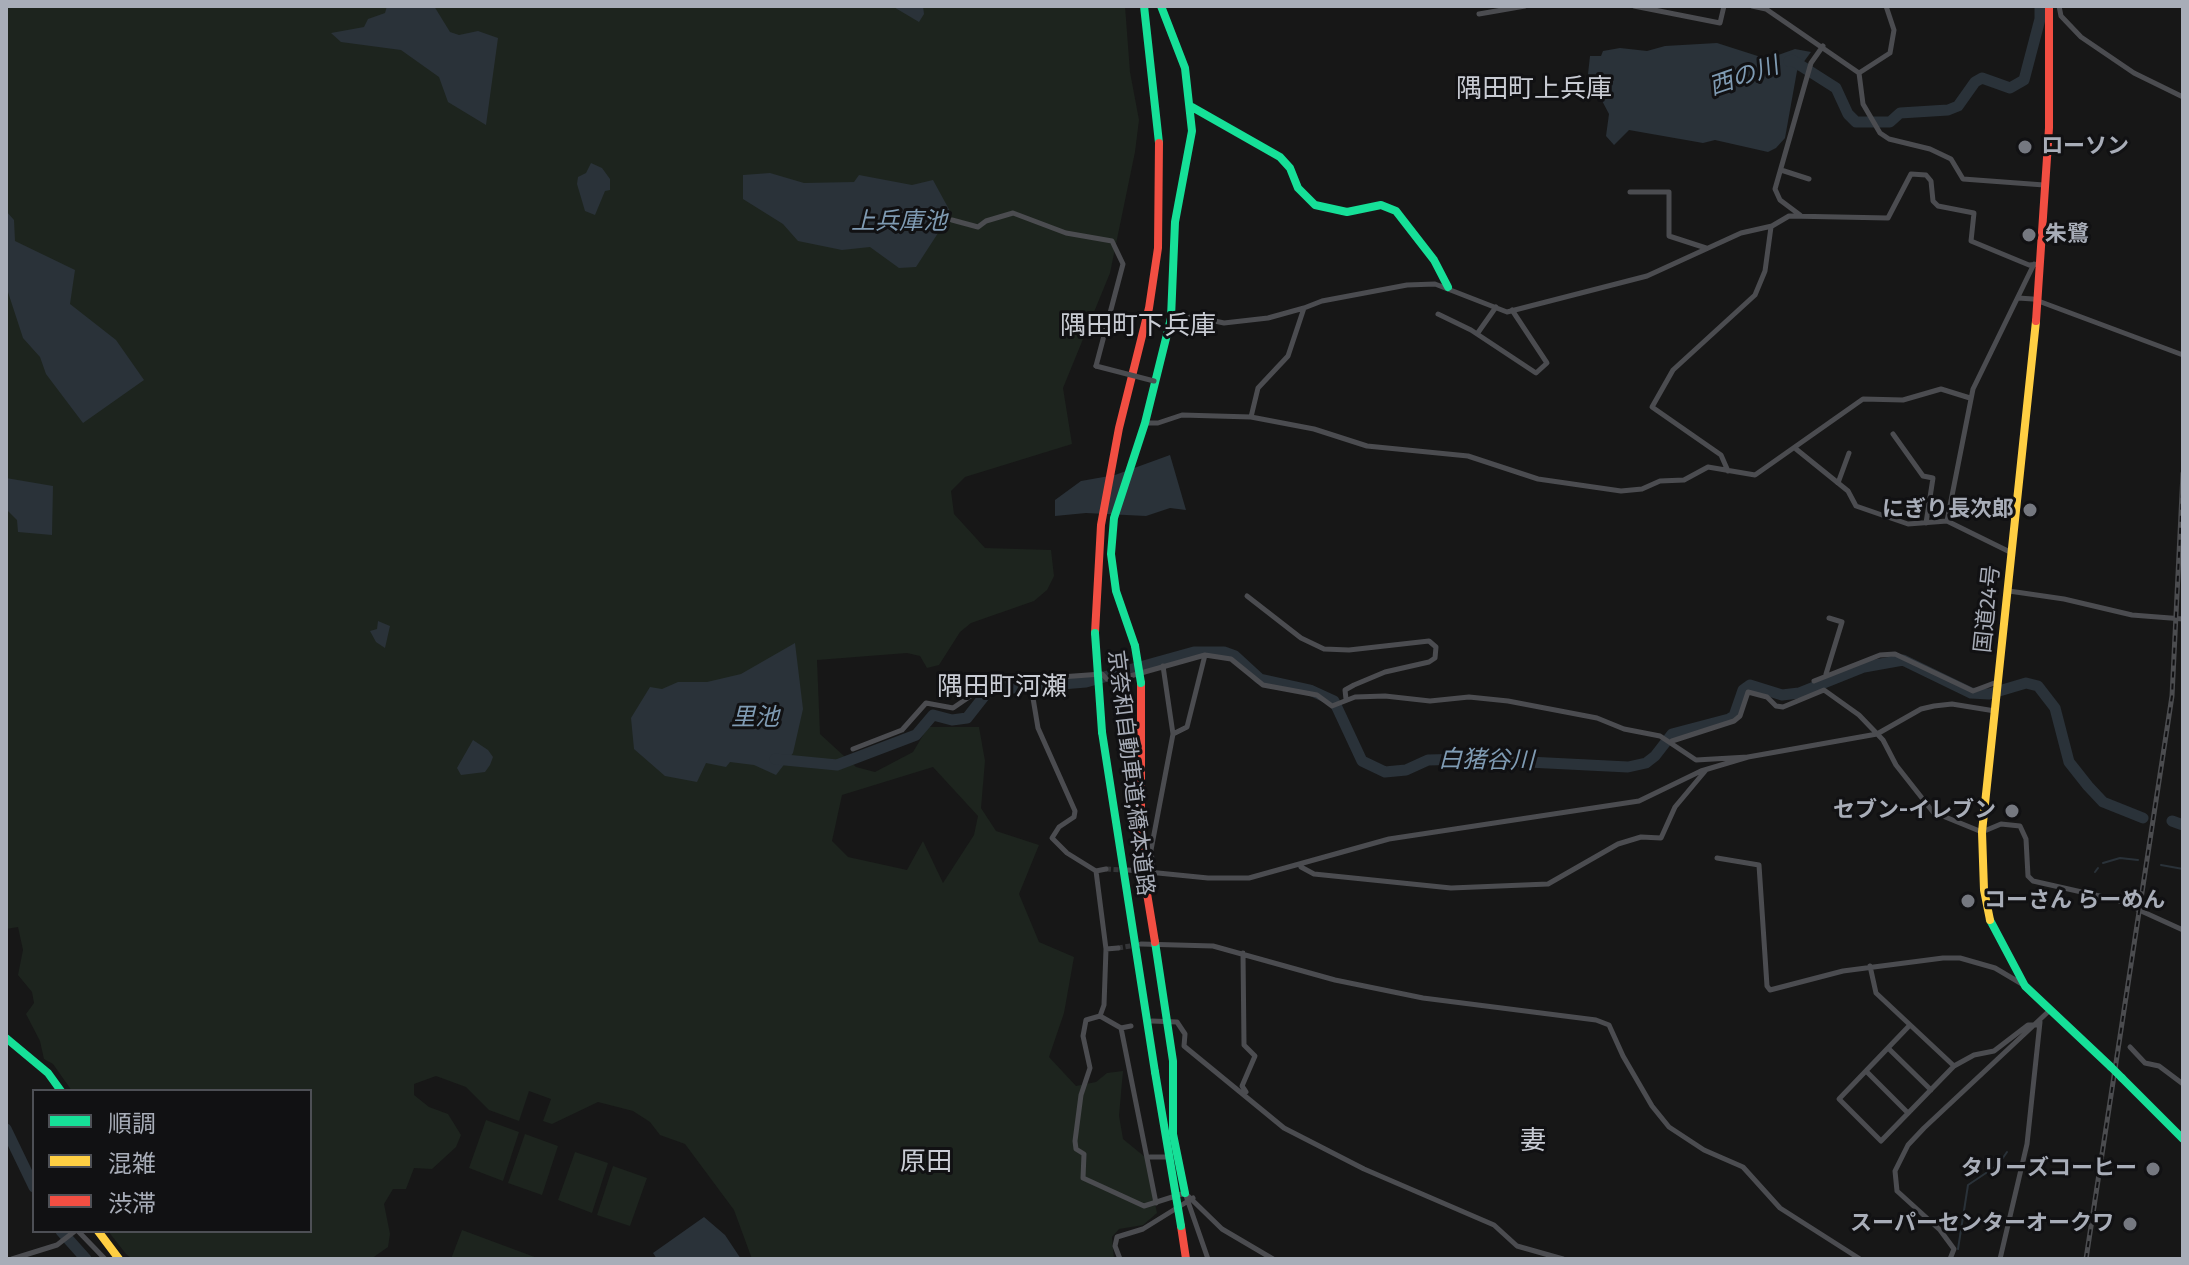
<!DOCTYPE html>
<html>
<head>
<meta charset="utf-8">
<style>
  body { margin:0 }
  #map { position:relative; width:2189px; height:1265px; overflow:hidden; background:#171717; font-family:"Fira Sans","Noto Sans JP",sans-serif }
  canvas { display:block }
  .frame { position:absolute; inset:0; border:8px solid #a8adb8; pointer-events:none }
  .legend { position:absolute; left:32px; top:1089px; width:280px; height:144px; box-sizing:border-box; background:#111113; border:2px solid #4d4f55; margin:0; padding:10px 14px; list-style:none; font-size:24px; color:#a8adb8 }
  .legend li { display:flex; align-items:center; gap:16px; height:40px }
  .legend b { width:40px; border:2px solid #4d4f55 }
</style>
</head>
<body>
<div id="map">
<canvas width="2189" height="1265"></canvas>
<div class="frame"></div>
<ul class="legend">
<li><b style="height:10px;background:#16e098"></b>順調</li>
<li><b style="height:10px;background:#ffcf43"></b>混雑</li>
<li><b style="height:10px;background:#f24e42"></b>渋滞</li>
</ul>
</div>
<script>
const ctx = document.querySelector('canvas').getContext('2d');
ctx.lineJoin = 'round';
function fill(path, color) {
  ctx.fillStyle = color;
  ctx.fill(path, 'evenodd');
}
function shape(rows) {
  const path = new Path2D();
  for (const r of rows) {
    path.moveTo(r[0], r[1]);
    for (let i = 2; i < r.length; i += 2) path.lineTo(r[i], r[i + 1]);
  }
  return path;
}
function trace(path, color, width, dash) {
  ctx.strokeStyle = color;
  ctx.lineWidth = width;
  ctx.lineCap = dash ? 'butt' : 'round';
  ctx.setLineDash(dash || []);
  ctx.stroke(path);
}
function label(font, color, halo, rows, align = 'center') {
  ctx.font = font + ' "Fira Sans","Noto Sans JP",sans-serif';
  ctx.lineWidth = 6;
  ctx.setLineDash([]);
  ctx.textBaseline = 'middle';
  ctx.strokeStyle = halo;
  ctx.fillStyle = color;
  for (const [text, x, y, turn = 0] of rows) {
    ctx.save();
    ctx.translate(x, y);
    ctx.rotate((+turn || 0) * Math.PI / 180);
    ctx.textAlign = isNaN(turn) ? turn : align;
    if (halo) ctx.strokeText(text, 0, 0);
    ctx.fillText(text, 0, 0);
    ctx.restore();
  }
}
const green = shape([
  [6,6,1125,6,1130,72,1139,120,1135,152,1110,273,1063,388,1072,444,965,477,951,491,954,514,985,548,1051,550,1054,576,1047,590,1034,601,971,623,960,632,939,665,927,668,920,656,907,653,817,660,820,734,856,767,875,772,913,752,928,727,979,727,985,761,981,808,996,831,1039,845,1019,894,1039,942,1074,957,1064,1013,1049,1057,1076,1086,1096,1082,1107,1073,1123,1071,1119,1116,1123,1139,1145,1157,1157,1213,1143,1225,1119,1229,1112,1237,1114,1259,752,1259,734,1210,685,1144,660,1135,650,1122,633,1111,598,1102,552,1124,543,1121,551,1099,529,1091,519,1121,489,1110,466,1087,436,1076,414,1084,414,1095,429,1107,448,1114,461,1135,456,1147,432,1169,414,1168,406,1189,393,1189,384,1204,390,1234,388,1247,371,1259,132,1259,126,1254,108,1231,310,1231,310,1091,72,1091,53,1064,44,1059,40,1041,26,1014,34,1003,32,992,18,975,23,950,18,927,6,929],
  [933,767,978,816,974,835,943,883,923,841,907,870,848,857,832,841,842,795],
  [486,1120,519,1132,503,1181,469,1168],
  [525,1134,558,1146,542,1195,508,1183],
  [575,1152,608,1163,592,1213,558,1200],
  [613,1166,647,1178,630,1226,597,1215],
  [462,1230,540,1259,451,1259]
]);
const water = shape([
  [387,6,434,6,450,32,459,35,478,31,498,38,486,125,448,102,439,77,401,50,341,42,331,33,364,27,368,19,385,13],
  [892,6,923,6,924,14,919,22],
  [1717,43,1767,59,1795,49,1811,52,1797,71,1785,138,1776,148,1768,152,1715,140,1703,143,1629,130,1614,145,1606,136,1609,114,1588,74,1590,56,1601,56,1603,51,1620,48,1647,51,1665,46],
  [591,163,602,168,610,179,610,190,605,191,595,215,585,211,577,184,578,177,586,173],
  [770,173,804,183,854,182,859,175,912,185,933,180,951,213,916,267,899,268,870,247,842,250,798,241,783,224,743,199,743,175],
  [6,211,14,220,15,241,75,270,70,304,116,340,144,380,83,423,46,374,40,357,23,338,6,286],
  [1170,455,1186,510,1170,508,1146,516,1086,513,1055,516,1055,500,1081,481,1115,475],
  [6,478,53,486,52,535,18,532,17,520,6,509],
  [378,621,390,626,385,648,376,642,370,631,377,629],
  [795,643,803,709,793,753,776,775,754,765,730,762,726,767,706,763,697,782,665,776,634,749,631,718,650,687,662,689,678,682,707,682,741,674],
  [473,740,488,750,493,757,490,765,485,772,461,775,457,768],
  [704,1217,725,1235,741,1259,657,1259,653,1253]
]);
const stream = shape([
  [2103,863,2120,858,2138,860],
  [2161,865,2183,869],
  [2095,872,2098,868],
  [1958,1249,1968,1185,1998,1165,2007,1152]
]);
const river = shape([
  [1789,61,1792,60,1836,88,1848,114,1856,122,1890,122,1900,113,1948,110,1958,106,1975,82,1982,78,2010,88,2024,80,2040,19,2040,6],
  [775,759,837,765,916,735,933,715,952,720,967,718,989,690,1086,682,1194,652,1224,652,1235,656,1260,679,1310,690,1334,701,1362,761,1385,772,1406,770,1428,760,1468,759,1628,767,1646,763,1655,756,1672,734,1729,719,1734,716,1743,690,1750,685,1782,695,1799,693,1864,667,1903,660,1971,693,1989,694,2026,683,2038,686,2055,708,2069,762,2088,786,2103,802,2143,818],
  [2172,821,2183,825],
  [6,1129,34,1187],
  [61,1231,86,1259]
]);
const streetTunnel = shape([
  [1106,869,1125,870],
  [1118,948,1137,945]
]);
const street = shape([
  [1634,6,1720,23,1724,6],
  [1752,6,1766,9,1859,73,1863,104,1880,133,1889,139,1930,149,1951,159,1963,179,2044,185],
  [2059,6,2061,16,2081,37,2134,73,2183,97],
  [1479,14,1525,6],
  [1859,73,1890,53,1894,30,1886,6],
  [1781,170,1809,179],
  [1630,192,1669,192,1669,236,1706,248],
  [1800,215,1780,200,1775,189,1811,63,1823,46],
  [952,220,978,227,986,221,1013,213,1066,233,1112,241,1123,264,1096,366],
  [2018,298,2033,299,2183,355],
  [1438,314,1471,330,1536,373,1547,363,1512,310],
  [1171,318,1196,317,1224,323,1268,318,1304,308],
  [1477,334,1496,307],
  [1251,417,1258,388,1288,356,1304,308,1322,301,1407,285,1435,284,1507,312,1647,276,1741,233,1772,226,1789,216,1888,218,1911,174,1926,175,1931,181,1933,201,1938,206,1974,213,1971,241,2029,265,2040,264],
  [1145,423,1158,423,1182,415,1251,417,1314,429,1367,446,1468,456,1538,479,1621,491,1642,489,1660,481,1684,480,1708,467,1755,475,1863,399,1903,400,1941,389,1970,398],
  [1893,434,1923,476,1933,478,1926,523],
  [1796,449,1848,491,1856,506,1908,524,1947,521,2012,553],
  [1728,471,1721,455,1652,407,1673,370,1755,295,1765,271,1771,227],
  [1838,483,1849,453],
  [1947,521,1973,389,2034,264],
  [2009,591,2064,599,2132,615,2183,619],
  [1247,596,1301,638,1324,649,1349,650,1429,641,1436,647,1435,658,1429,662,1385,672,1354,685,1345,690,1346,699],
  [1826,674,1842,622,1829,618],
  [1030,680,1038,728,1075,811,1074,817,1059,827,1052,838,1067,853,1096,871,1106,869],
  [1814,681,1880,655,1895,654,1973,691,1997,682],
  [1173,734,1187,727,1205,655],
  [1672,741,1734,721,1740,716,1748,692,1767,697,1776,706,1783,707,1824,690,1859,715,1883,740,1896,765,1933,812,1982,832,2001,824,2020,826,2026,839,2028,876,2033,881,2117,900,2183,930],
  [853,749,902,730,926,703,953,708,991,682,1102,674,1107,679,1116,680,1205,655,1231,659,1263,685,1317,695,1332,706,1355,697,1385,696,1430,701,1469,697,1508,701,1597,718,1624,729,1660,736,1696,760,1748,757],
  [1717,858,1759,865,1767,986,1770,990,1843,971,1943,958,1960,958,1995,968,2022,984],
  [1301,867,1314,874,1451,888,1548,884,1618,844,1641,837,1661,838,1675,807,1706,770],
  [1128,870,1208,878,1249,878,1389,839,1639,801,1701,771,1748,757,1877,734,1921,709,1934,706,1952,704,1995,711],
  [1096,871,1106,949,1104,1005,1100,1016],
  [1153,871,1151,850,1173,734,1163,666],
  [1141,944,1213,946,1335,980,1423,998,1596,1020,1609,1025,1623,1056,1652,1106,1669,1127,1704,1150,1743,1167,1780,1208,1860,1259],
  [1106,949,1118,948],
  [1243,953,1244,1045,1255,1056,1242,1086,1246,1092],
  [1870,966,1876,993,1954,1066],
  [1152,1021,1177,1022,1185,1034,1184,1046,1284,1128,1364,1169,1494,1225,1517,1246,1563,1259],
  [1131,1026,1121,1028,1100,1016,1086,1020,1083,1036,1090,1068,1081,1095,1075,1141,1076,1149,1084,1154,1083,1178,1144,1206,1185,1193,1222,1229,1273,1259],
  [1909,1026,1839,1099,1881,1141,1954,1066,1974,1055,1994,1051,2028,1025,2036,1025],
  [1121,1028,1156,1203],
  [2130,1047,2145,1063,2159,1066,2183,1084],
  [1888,1048,1931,1090],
  [1866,1071,1908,1113],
  [1150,1157,1169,1157],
  [1185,1193,1208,1259],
  [78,1231,105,1259],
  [12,1259,57,1245,75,1231],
  [1120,1259,1115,1246,1117,1237,1143,1229,1193,1198],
  [1950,1259,1954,1249,1940,1230,1897,1191,1895,1171,1908,1145,1924,1128,2050,1010],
  [2000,1259,2027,1144,2040,1022]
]);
const fast = shape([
  [1144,6,1159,143],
  [1192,107,1280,157,1290,168,1298,188,1315,205,1347,212,1381,205,1396,211,1434,260,1448,287],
  [1135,646,1116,591,1111,554,1114,518,1145,423,1171,318,1175,222,1192,131,1185,68,1161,6],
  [1102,732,1155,1072],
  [1990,920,2025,986,2111,1067],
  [1155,942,1173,1061,1173,1134,1185,1193],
  [6,1038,48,1073,61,1091],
  [2122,1078,2183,1139]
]);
const slow = shape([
  [1990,920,1984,890,1982,832,2036,321],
  [98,1231,119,1259]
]);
const jam = shape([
  [2036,321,2049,128,2049,6],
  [1095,633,1101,525,1119,428,1149,308,1158,248,1159,143],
  [1141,683,1141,857,1155,942],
  [1181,1226,1186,1259]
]);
const rail = shape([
  [2086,1259,2172,696,2183,473]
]);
const streetBridge = shape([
  [1096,366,1154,381]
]);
const fastBridge = shape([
  [1095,633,1102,732],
  [1135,646,1141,683],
  [2111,1067,2122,1078],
  [1155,1072,1181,1226]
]);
const markers = [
  [2025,147,8,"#757880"],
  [2029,235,8,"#757880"],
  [2030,510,8,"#757880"],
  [2012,811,8,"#757880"],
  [1968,901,8,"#757880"],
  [2153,1169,8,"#757880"],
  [2130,1224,8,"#757880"]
];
const poiNames = [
  ["ローソン",2041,147,"left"],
  ["朱鷺",2045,235,"left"],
  ["にぎり長次郎",2014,510],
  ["セブン-イレブン",1996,811],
  ["コーさん らーめん",1984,901,"left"],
  ["タリーズコーヒー",2137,1169],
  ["スーパーセンターオークワ",2114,1224]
];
const streetNames = [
  ["国道24号",1988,609,-84],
  ["京奈和自動車道;橋本道路",1130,773,83]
];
const waterNames = [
  ["西の川",1744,77,-19],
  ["上兵庫池",899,222],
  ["里池",755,718],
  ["白猪谷川",1486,761,1]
];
const quarterNames = [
  ["隅田町上兵庫",1534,90],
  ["隅田町下兵庫",1138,327],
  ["隅田町河瀬",1002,688],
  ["妻",1533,1142],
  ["原田",926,1163]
];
fill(green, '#1d241e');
fill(water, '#2a3239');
trace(stream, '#2a3239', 2);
trace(river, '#2a3239', 11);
trace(streetTunnel, '#343537', 5, [5, 2.5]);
trace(street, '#4b4c50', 5);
trace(fast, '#16e098', 8);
trace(slow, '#ffcf43', 8);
trace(jam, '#f24e42', 8);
trace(rail, '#4b4c4f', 5);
trace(rail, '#111113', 2, [6]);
trace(streetBridge, '#4b4c50', 5);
trace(fastBridge, '#16e098', 8);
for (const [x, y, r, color] of markers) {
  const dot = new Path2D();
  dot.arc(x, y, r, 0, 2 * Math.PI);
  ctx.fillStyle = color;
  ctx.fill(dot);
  trace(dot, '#111113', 3);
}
label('bold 22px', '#a8adb8', '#111113', poiNames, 'right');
label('22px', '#a8adb8', '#111113', streetNames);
label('italic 24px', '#7f9bb3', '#111113', waterNames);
label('26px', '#c9ccd4', '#111113', quarterNames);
</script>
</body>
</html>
